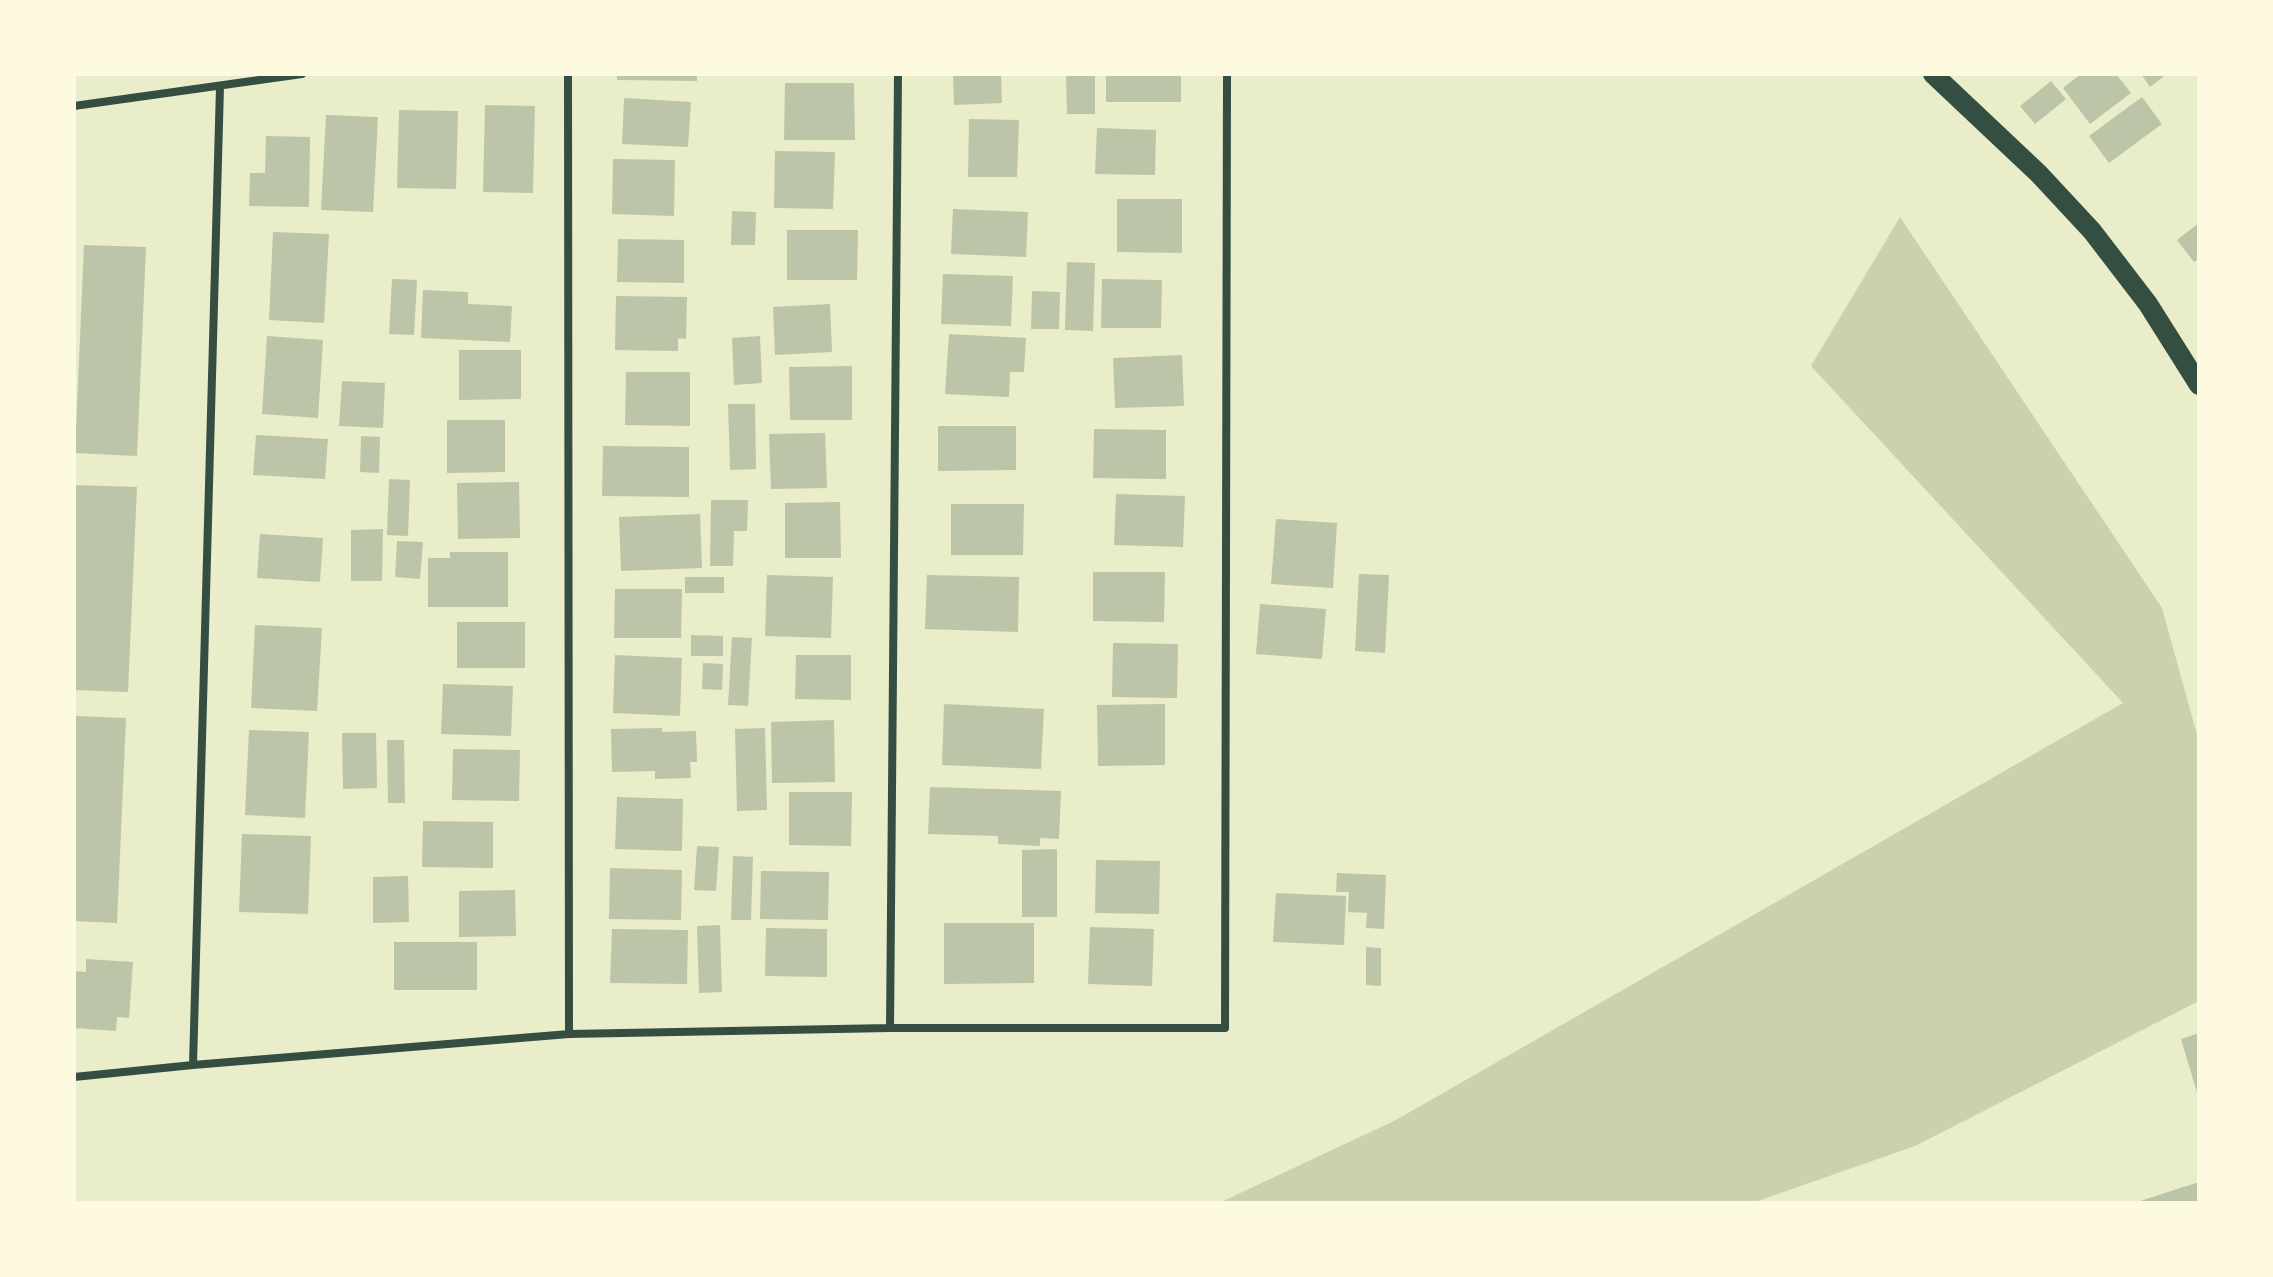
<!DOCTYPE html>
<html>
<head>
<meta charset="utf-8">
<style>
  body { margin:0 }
  #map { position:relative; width:2273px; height:1277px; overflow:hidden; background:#e9edc9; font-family:Barlow,sans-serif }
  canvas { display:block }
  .frame { position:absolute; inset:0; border:76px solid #fefae0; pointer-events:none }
</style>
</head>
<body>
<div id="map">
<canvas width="2273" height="1277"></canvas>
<div class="frame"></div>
</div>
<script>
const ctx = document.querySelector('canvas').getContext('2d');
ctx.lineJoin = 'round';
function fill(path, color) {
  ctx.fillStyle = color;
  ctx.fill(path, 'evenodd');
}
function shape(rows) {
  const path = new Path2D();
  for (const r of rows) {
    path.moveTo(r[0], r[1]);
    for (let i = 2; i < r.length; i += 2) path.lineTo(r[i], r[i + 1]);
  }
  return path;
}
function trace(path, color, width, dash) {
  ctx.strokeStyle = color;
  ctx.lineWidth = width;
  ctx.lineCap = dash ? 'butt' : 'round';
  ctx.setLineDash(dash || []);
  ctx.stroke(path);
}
const green = shape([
  [1900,217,2162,608,2199,742,2199,1001,1915,1146,1752,1203,1219,1203,1396,1120,2123,703,1811,366]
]);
const building = shape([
  [617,74,697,74,697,81,617,80],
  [953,74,1001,74,1002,103,954,105],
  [1066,74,1095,74,1095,114,1067,114],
  [1106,74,1181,74,1181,102,1106,102],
  [2081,74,2116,74,2131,93,2090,124,2063,88],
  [2141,74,2167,74,2150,87],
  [2051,81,2066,99,2035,124,2020,106],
  [785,83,854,83,855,140,784,140],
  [2142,97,2162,124,2109,163,2089,136],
  [624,98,691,102,688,147,622,144],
  [485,105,535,106,533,193,483,192],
  [399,110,458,111,456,189,397,188],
  [326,115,378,117,373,212,321,210],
  [969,119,1019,120,1017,177,968,177],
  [1097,128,1156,130,1155,175,1095,174],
  [266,136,310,137,309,207,249,206,250,173,265,173],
  [775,151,835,152,833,209,774,208],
  [613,159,675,160,674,216,612,214],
  [1117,199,1182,199,1182,253,1117,252],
  [953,209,1028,212,1026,257,951,254],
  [732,211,756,212,755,245,731,245],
  [2199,223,2199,259,2194,262,2177,240],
  [787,230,858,230,857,280,787,280],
  [273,232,329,234,324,323,269,320],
  [618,239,684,240,684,283,617,282],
  [84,245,146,247,137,456,75,453],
  [1067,262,1095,263,1093,331,1065,330],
  [943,274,1013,276,1011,326,941,324],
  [392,279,417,280,414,335,389,334],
  [1102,279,1162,280,1161,328,1101,328],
  [423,290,468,292,468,304,512,306,510,342,421,338],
  [1032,291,1060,292,1059,329,1031,329],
  [616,296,687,297,686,339,678,338,678,351,615,350],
  [830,304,832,352,775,355,773,307],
  [949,334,1026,338,1024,372,1010,372,1009,397,945,394],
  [267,336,323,340,318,418,262,414],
  [760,336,762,383,734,385,732,338],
  [459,350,521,350,521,399,459,400],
  [1182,355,1184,406,1115,408,1113,358],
  [852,366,852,420,790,420,789,367],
  [626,372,690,372,690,426,625,425],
  [342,381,385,383,383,428,339,426],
  [728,404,755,404,756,469,730,470],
  [447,420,505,420,505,472,447,473],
  [938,426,1016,426,1016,470,938,471],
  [1094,429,1166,430,1166,479,1093,478],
  [825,433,827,488,771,489,769,434],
  [256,435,328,439,325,479,253,475],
  [361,436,380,437,379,473,360,472],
  [603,446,689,447,689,497,602,496],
  [389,479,410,480,408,536,387,535],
  [519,482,520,538,458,539,457,483],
  [74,485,137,487,128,692,74,690],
  [1116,494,1185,496,1183,547,1114,545],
  [711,500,748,500,747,531,734,531,733,566,710,566],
  [840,502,841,558,785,558,785,503],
  [951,504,1024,504,1023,555,951,555],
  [700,514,702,568,621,571,619,517],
  [1276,519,1337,523,1333,588,1271,584],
  [383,529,382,581,351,581,351,530],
  [260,534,323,538,320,582,257,578],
  [397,541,423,542,420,579,395,577],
  [450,552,508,552,508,607,428,607,428,558,450,558],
  [1093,572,1165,572,1164,622,1093,621],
  [1359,574,1389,575,1385,653,1355,651],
  [767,575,833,577,831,638,765,636],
  [927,575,1019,577,1018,632,925,629],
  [685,577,724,577,724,593,685,593],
  [615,589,682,589,681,638,614,638],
  [1260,604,1326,609,1322,659,1256,654],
  [457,622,525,622,525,668,457,668],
  [255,625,322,628,317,711,251,708],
  [691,635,723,636,723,656,691,656],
  [732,637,752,638,748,706,728,705],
  [1113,643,1178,644,1177,698,1112,697],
  [615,655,682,658,680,716,613,713],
  [796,655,851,655,851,700,795,699],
  [703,663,723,664,722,690,702,689],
  [443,684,513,686,511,736,441,734],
  [944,704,1044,709,1041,769,942,765],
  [1165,704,1165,765,1098,766,1097,705],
  [74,716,126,718,117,923,74,921],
  [834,720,835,782,772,783,771,722],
  [662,728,662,732,696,731,697,762,690,762,691,778,655,779,655,771,612,772,611,729],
  [765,728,767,810,737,811,735,729],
  [249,730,309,732,305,818,245,815],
  [342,733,376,733,377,788,343,789],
  [387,740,404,740,405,803,388,803],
  [453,749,520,750,519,801,452,800],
  [930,787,1061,791,1059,839,1040,838,1040,846,998,844,998,836,928,834],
  [789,792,852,792,851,846,789,845],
  [617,797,683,799,682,851,615,849],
  [423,821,493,822,493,868,422,867],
  [242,834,311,836,308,914,239,912],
  [697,846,719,847,716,891,694,890],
  [1057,849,1057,917,1022,917,1022,850],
  [733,856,753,857,751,920,731,920],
  [1096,860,1160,861,1159,914,1095,913],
  [610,868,682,870,681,920,609,919],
  [761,871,829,872,828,920,760,919],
  [1337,873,1386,875,1384,929,1366,928,1367,913,1348,912,1349,892,1336,892],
  [408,876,409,922,373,923,373,877],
  [515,890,516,936,459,937,459,891],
  [1276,893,1346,896,1344,945,1273,942],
  [944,923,1034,923,1034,983,944,984],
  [720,925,722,992,699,993,697,926],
  [1090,927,1154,929,1152,986,1088,984],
  [766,928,827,929,827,977,765,976],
  [612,929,688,930,687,984,610,983],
  [394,942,477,942,477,990,394,990],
  [1366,947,1381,948,1381,986,1366,985],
  [86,959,133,962,129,1018,117,1017,116,1031,74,1028,74,971,86,972],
  [2199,1033,2199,1095,2198,1096,2181,1039],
  [2199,1182,2199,1203,2137,1203,2137,1202]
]);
const minor = shape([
  [568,74,569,1034],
  [74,106,302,74],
  [890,1028,898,74],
  [193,1065,220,87],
  [74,1077,193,1065,569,1034,890,1028,1225,1028,1227,74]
]);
const primary = shape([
  [1933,74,2039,174,2092,231,2148,304,2199,385]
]);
fill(green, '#cad2ad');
fill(building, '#bcc5a7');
trace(minor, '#344e41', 8);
trace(primary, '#344e41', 20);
</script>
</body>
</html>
